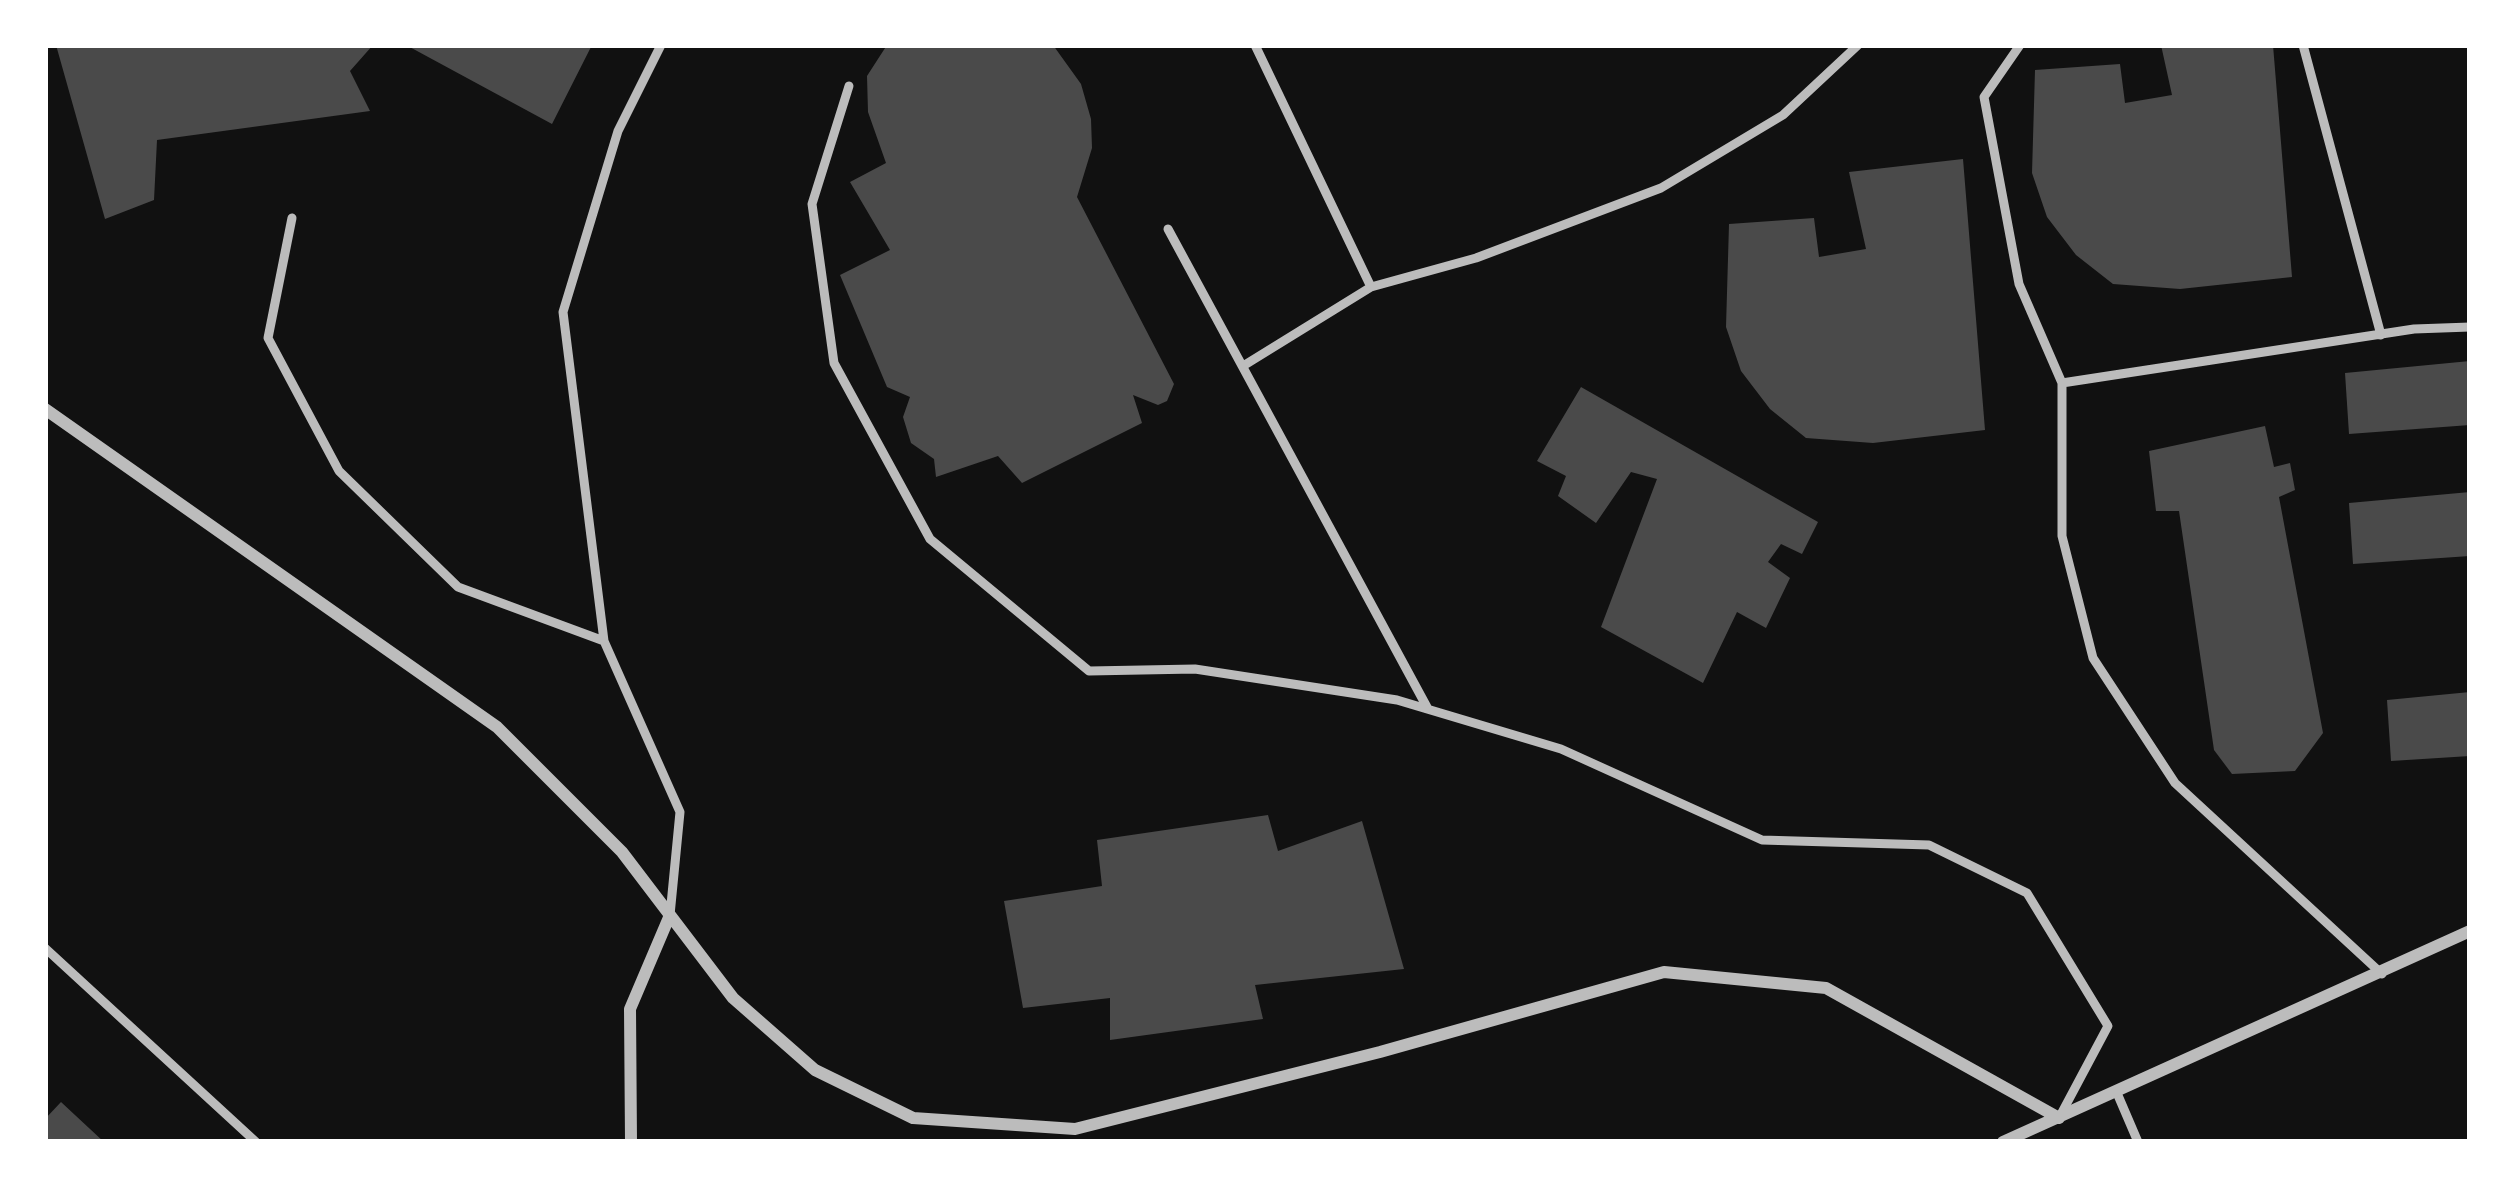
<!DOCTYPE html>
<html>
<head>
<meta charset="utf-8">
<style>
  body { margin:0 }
  #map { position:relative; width:2515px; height:1187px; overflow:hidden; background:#111; font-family:"Titillium Web",sans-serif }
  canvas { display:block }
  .frame { position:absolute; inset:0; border:48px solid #fff; pointer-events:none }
</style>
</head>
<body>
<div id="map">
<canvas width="2515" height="1187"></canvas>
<div class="frame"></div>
</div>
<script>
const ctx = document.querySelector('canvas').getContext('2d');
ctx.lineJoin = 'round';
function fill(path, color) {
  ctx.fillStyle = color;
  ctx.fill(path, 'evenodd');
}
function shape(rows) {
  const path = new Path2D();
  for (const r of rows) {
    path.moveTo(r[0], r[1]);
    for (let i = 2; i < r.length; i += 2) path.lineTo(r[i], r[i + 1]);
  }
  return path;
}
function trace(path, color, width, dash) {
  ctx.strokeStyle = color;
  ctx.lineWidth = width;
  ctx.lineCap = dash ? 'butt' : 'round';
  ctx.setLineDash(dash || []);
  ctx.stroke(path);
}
const building = shape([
  [56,45,373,45,350,71,370,111,157,140,154,200,105,219],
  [406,45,592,45,552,124],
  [887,45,1053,45,1081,84,1091,119,1092,148,1077,197,1174,384,1167,401,1158,405,1133,395,1142,423,1022,483,998,456,936,477,934,459,911,443,903,417,910,397,887,387,840,275,890,250,850,182,886,163,868,112,867,76],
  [2161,45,2273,45,2292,277,2180,289,2113,284,2076,255,2047,217,2032,173,2035,70,2120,64,2125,103,2172,95],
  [1963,159,1985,430,1873,443,1806,438,1770,409,1741,371,1726,327,1729,224,1814,218,1819,257,1866,249,1849,172],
  [2470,361,2470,425,2349,434,2345,373],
  [1581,387,1818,522,1802,554,1781,544,1768,562,1790,578,1766,628,1737,612,1703,683,1601,627,1657,479,1631,472,1596,523,1558,496,1566,476,1537,461],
  [2265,426,2274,467,2290,463,2295,490,2279,497,2323,733,2295,771,2232,774,2214,750,2179,511,2156,511,2149,451],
  [2470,492,2470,556,2353,564,2349,503],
  [2470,692,2470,756,2391,761,2387,700],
  [1268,815,1278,851,1362,821,1404,969,1255,985,1263,1019,1110,1040,1110,998,1023,1008,1004,901,1102,886,1097,840],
  [61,1102,104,1142,45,1142,45,1119]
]);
const service = shape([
  [661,45,618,131,563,312,604,641,680,812,670,915],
  [1255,45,1371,287],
  [2020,45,1984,97,2019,284,2062,383],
  [2303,45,2381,335],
  [849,86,812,204,834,363,930,539,1089,671,1195,669,1397,700,1561,749,1762,840,1929,845,2027,893,2108,1026,2059,1118],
  [292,218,268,338,339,471,458,587,604,641],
  [1168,229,1428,709],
  [1243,366,1371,287,1476,258,1661,188,1783,115,1858,45],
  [45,948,256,1142],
  [2382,974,2175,783,2093,658,2062,536,2062,383,2414,329,2470,327],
  [2117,1093,2138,1142]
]);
const minor = shape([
  [45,409,497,727,622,852,733,998,815,1070,913,1118,1075,1129,1380,1052,1664,972,1826,988,2059,1118],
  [631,1142,630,1009,670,915],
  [2003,1142,2470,931]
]);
fill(building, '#4a4a4a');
trace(service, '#bcbcbc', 9);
trace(minor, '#bcbcbc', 12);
</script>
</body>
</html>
